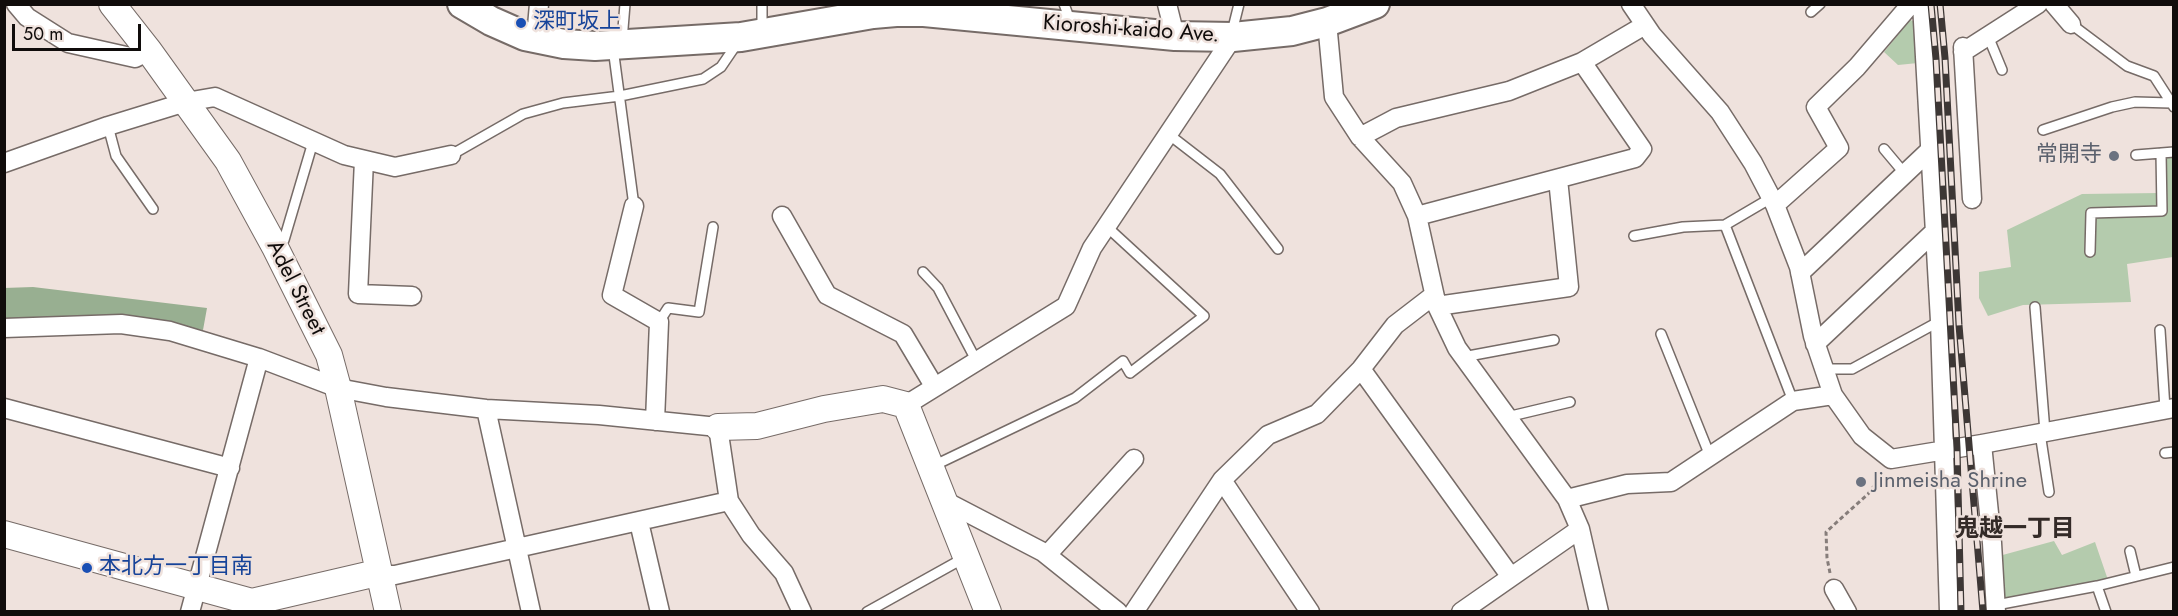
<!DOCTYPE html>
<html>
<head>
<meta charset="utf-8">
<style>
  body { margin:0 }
  #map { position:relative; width:2178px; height:616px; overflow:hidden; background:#efe2dd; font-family:Jost,sans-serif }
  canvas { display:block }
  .frame { position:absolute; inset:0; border:6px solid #100c0b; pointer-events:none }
  .scale { position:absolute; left:12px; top:24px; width:129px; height:27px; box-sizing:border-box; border:3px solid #100c0b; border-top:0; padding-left:8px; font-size:18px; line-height:21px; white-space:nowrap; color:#100c0b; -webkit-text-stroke:4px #efe2dd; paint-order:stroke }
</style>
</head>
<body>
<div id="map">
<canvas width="2178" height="616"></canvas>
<div class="frame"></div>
<div class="scale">50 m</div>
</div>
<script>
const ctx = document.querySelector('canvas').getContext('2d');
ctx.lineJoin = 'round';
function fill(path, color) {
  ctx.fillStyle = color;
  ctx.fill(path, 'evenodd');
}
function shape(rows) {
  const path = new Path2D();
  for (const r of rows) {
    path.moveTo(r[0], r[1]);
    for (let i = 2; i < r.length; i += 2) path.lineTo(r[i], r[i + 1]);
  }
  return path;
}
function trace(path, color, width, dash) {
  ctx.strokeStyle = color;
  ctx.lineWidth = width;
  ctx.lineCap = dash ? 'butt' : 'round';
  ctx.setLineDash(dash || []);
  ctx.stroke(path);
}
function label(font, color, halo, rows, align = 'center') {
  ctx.font = font + ' Jost,"Noto Sans JP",sans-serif';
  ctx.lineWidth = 5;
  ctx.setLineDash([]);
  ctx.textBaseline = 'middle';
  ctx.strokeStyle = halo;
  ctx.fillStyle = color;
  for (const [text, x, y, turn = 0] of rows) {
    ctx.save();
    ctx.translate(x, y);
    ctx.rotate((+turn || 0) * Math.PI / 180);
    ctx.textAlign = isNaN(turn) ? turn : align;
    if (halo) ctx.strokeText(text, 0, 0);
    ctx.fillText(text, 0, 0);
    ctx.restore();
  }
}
const green = shape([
  [1910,20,1917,22,1918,63,1898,65,1884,52],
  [2173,155,2173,257,2127,264,2131,302,2023,305,1988,316,1979,298,1979,272,2011,267,2007,230,2082,194,2159,193,2164,156],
  [2054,541,2062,555,2095,542,2108,580,2005,599,2000,594,1999,556]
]);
const forest = shape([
  [33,287,207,308,203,330,83,317,5,320,4,288]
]);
const path = shape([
  [1830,573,1827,558,1826,532,1868,494,1883,474]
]);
const lane = shape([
  [762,4,762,31],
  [1064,4,1070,20],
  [1811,12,1820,4],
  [2071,24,2127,66,2154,76,2174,107],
  [1232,32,1239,4],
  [1988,36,2002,70],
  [622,41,625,4],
  [613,48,634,206],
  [108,126,116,156,153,209],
  [2043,130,2112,107,2135,102,2171,103],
  [1167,133,1220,174,1278,249],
  [1884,149,1905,174],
  [451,155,523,114,563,103,620,96,703,79,721,67,738,42],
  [2136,155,2174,152],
  [1771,198,1725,225,1793,401],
  [1634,236,1683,227,1725,225],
  [277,245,284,240,313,142],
  [2090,252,2091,213,2162,211,2161,153],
  [923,272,938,288,977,362],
  [2035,307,2045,432],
  [659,322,668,308,699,312,713,227],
  [2160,330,2165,409],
  [1661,334,1710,456],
  [1463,357,1554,340],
  [1824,369,1852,369,1940,321],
  [1507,417,1570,402],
  [2040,433,2049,492],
  [2165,453,2174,452],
  [933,466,1075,398,1123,361,1130,373,1204,316,1106,226],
  [2130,551,2136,576],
  [2097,586,2106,612],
  [1996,605,2097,586,2174,567],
  [867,612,964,558]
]);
const street = shape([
  [16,4,27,17,68,43,135,58,149,51],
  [1167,4,1175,36],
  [1631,4,1652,35,1720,112,1753,163,1775,205,1799,267,1813,336,1833,395,1862,436,1891,459,1982,444,2174,408],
  [1922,4,1940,321,1949,612],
  [2054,4,2071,24],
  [1327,22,1334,97,1360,137,1402,183,1417,216,1437,306,1457,348,1567,499,1580,529,1599,612],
  [536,38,539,4],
  [1963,47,1972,199],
  [1963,52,2038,4],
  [1360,137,1396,118,1509,91,1582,62,1645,25],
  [364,160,358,294,412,296],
  [4,163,108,126,186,102,215,97,344,155,395,167,451,155],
  [1775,205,1839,148,1816,107,1857,67,1911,4],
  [634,206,612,295,659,322,655,421],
  [782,216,827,295,903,334,934,386],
  [1417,216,1635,158,1642,149,1582,62],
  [1800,273,1930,150],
  [1437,306,1569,287,1558,179],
  [4,328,121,324,170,331,259,358,338,388,386,397,486,409,599,415,718,427,729,501,751,535,784,573,802,612],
  [1815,344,1934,232],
  [1361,369,1511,577],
  [906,405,1066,306,1092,248,1233,37],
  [4,408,230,468],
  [486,409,531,612],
  [1982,444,1992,543,1996,612],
  [1222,480,1310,612],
  [1567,499,1627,484,1671,482,1793,401,1833,395],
  [943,500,1043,552,1118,612],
  [639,522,660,612],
  [1047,555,1134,459],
  [380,575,395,575,729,501],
  [1834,589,1847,612],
  [190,612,259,358],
  [1134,612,1222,480,1268,435,1317,414,1361,369,1395,325,1434,295],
  [1461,612,1580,529]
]);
const secondary = shape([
  [112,4,149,51,228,161,275,247,329,355,338,388,388,612],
  [718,427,757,426,824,409,883,399,906,405,988,612],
  [4,534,252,602,368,575,380,575]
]);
const primary = shape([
  [462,4,491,21,525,36,564,44,595,46,741,37,873,14,896,12,924,12,1175,36,1233,37,1292,31,1327,22,1375,4]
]);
const rail = shape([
  [1931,4,1936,59,1957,448,1961,612],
  [1940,4,1945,58,1959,325,1983,612]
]);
const markers = [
  [521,23,6,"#1a4fb4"],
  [2114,156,6,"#6b7280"],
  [1861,482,6,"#6b7280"],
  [87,568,6,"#1a4fb4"]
];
const transitNames = [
  ["深町坂上",533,23],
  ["本北方一丁目南",99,568]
];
const streetNames = [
  ["Kioroshi-kaido Ave.",1131,30,4],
  ["Adel Street",295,288,63]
];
const worshipNames = [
  ["常開寺",2102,156],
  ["Jinmeisha Shrine",1873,482,"left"]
];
const neighbourhoodNames = [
  ["鬼越一丁目",2015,530]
];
fill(green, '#b4cbad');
fill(forest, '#98af91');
trace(lane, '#766b67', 12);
trace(street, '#766b67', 21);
trace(secondary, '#766b67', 28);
trace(primary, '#766b67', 32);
trace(path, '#867d7a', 3, [4.5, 3]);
trace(lane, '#fff', 9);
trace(street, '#fff', 18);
trace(secondary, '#fff', 26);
trace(primary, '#fff', 28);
trace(rail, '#3d3735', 7);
trace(rail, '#efe2dd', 4.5, [14]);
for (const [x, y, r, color] of markers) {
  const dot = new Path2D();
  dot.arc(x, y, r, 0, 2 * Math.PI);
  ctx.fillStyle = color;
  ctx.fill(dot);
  trace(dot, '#efe2dd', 2);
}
label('22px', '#164399', '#efe2dd', transitNames, 'left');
label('22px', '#100c0b', '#efe2dd', streetNames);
label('22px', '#5b616d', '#efe2dd', worshipNames, 'right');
label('bold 24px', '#332a27', '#efe2dd', neighbourhoodNames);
</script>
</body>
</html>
